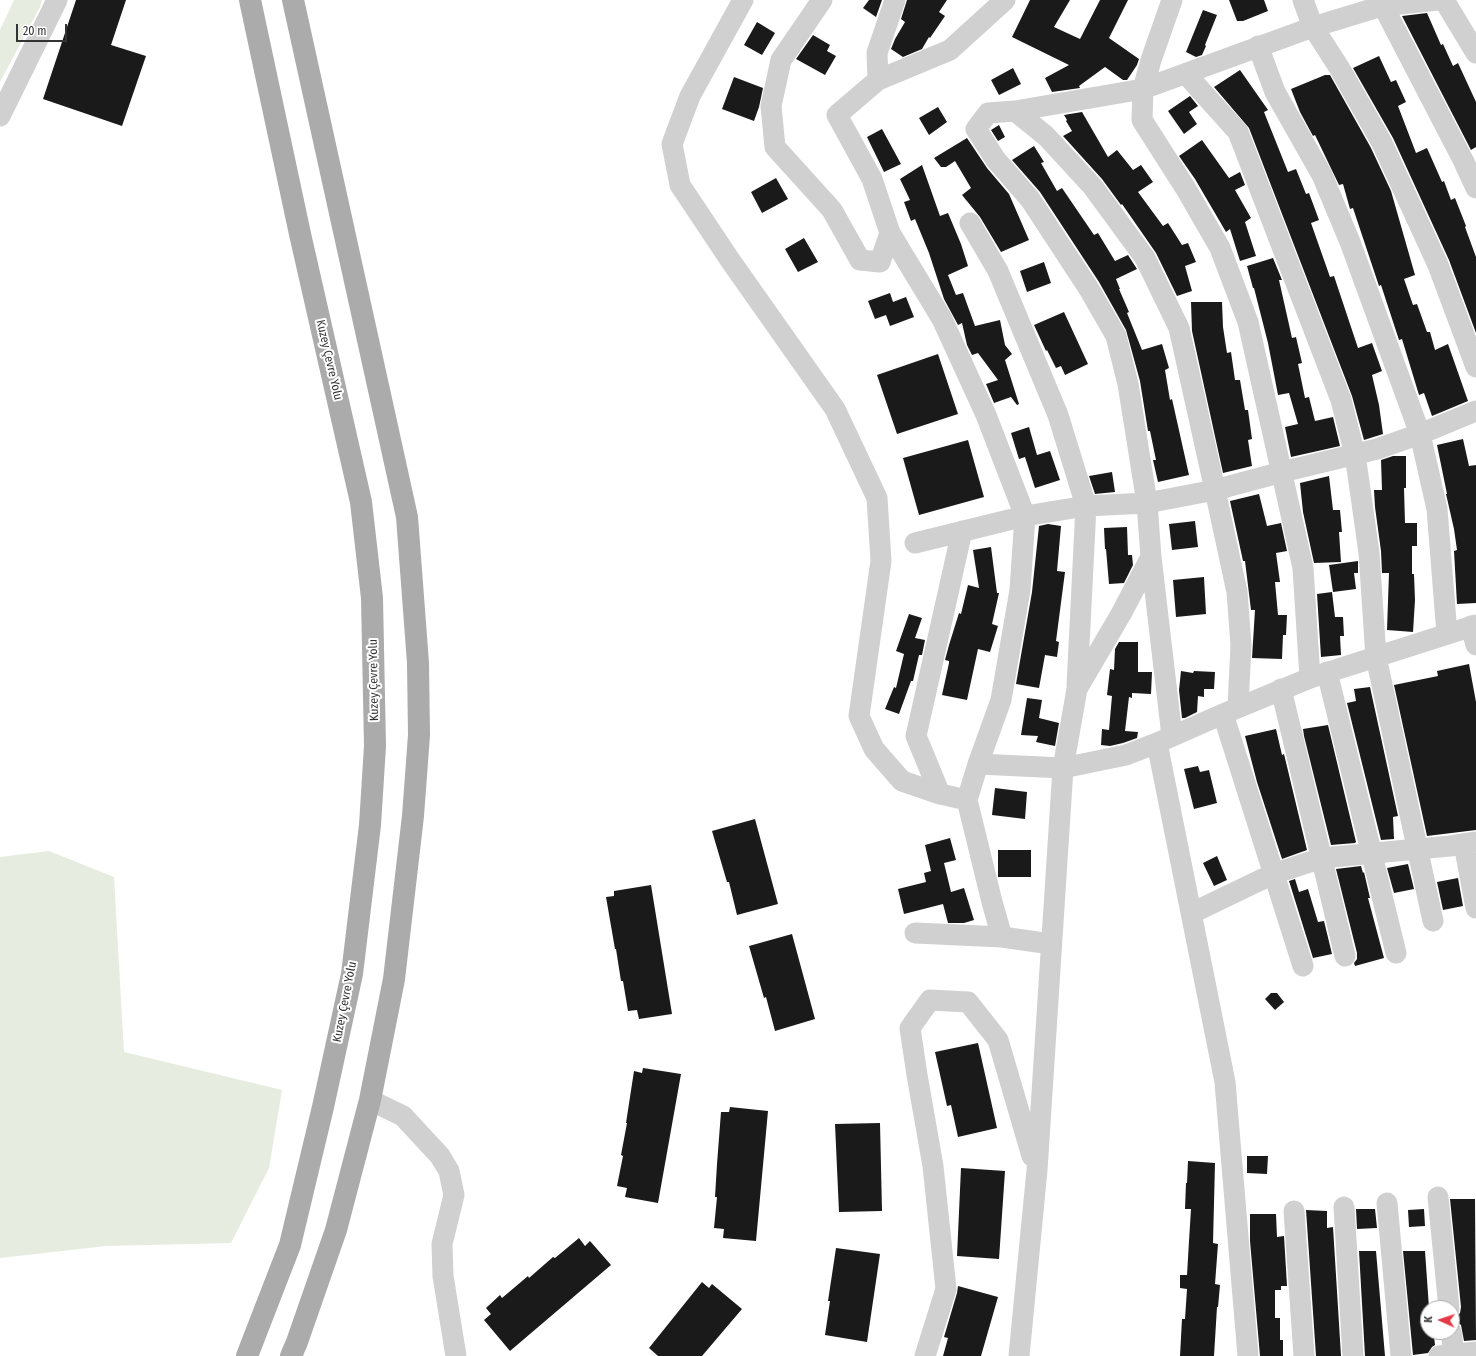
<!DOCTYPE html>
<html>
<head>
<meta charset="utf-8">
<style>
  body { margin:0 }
  #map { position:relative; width:1476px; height:1356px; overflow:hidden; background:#fff; font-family:"Fira Sans Condensed",sans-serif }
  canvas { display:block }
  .north { position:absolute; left:1420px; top:1300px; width:40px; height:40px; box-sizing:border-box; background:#fff; border:1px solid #adadad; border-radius:50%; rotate:273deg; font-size:11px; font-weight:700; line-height:16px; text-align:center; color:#333 }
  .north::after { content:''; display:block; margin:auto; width:14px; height:18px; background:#e63946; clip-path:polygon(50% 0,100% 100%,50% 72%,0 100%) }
  .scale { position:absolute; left:16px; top:24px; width:51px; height:18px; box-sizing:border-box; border:2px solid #333; border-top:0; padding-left:5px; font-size:12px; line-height:14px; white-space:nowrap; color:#333; -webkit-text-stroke:3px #fff; paint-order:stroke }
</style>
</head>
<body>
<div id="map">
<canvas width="1476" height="1356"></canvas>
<div class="north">K</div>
<div class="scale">20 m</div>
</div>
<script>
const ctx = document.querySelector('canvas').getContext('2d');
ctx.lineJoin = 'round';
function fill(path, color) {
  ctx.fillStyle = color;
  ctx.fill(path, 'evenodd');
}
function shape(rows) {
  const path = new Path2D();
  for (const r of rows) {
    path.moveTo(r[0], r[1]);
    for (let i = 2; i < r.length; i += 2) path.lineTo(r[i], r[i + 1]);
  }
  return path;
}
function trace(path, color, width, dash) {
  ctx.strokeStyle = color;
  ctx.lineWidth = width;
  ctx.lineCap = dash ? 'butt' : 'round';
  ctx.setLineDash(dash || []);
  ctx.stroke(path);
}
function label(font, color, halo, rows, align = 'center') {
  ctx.font = font + ' "Fira Sans Condensed",sans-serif';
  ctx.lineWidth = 4;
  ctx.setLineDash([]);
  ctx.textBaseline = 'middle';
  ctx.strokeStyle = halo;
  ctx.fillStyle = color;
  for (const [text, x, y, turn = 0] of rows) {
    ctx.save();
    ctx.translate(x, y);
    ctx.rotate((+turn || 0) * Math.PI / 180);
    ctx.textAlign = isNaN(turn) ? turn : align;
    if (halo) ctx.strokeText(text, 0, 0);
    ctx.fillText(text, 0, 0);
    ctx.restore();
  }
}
const green = shape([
  [14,0,42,0,40,7,0,82,0,30],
  [49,851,114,877,124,1052,282,1090,269,1168,231,1243,106,1246,0,1258,0,857]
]);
const building = shape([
  [76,0,126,0,111,45,146,56,122,126,43,99],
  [869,0,882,0,876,17,863,8],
  [907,0,947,0,939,12,945,16,930,38,929,37,922,49,903,57,891,49,895,39,905,22,901,19],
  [1030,0,1070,0,1054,27,1080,39,1100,0,1128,0,1109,38,1139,59,1137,65,1127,80,1123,80,1105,67,1079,86,1080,88,1052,92,1045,78,1069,65,1012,37],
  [1229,0,1264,0,1268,11,1243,21,1237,21],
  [1203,10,1217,15,1205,45,1206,46,1202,55,1196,57,1186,52],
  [1427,13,1441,45,1443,44,1453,66,1458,63,1476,102,1476,147,1471,150,1402,16],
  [757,22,775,33,762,55,744,45],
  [813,35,830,45,827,51,836,56,825,75,796,59],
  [1379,56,1391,82,1396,80,1406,102,1398,106,1416,153,1427,148,1442,182,1444,181,1451,200,1455,198,1466,226,1465,227,1476,257,1476,333,1449,260,1393,138,1353,68],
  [1013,68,1021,84,999,95,991,80],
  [1240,70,1268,110,1264,112,1288,172,1296,169,1306,194,1309,193,1319,220,1311,223,1330,277,1334,276,1358,348,1372,343,1382,371,1372,375,1379,405,1383,434,1364,440,1352,396,1249,128,1214,87],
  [1325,75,1330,75,1371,148,1391,191,1415,275,1404,279,1413,305,1417,304,1427,332,1430,332,1435,350,1448,344,1468,401,1432,416,1424,393,1419,395,1402,339,1399,340,1381,285,1379,286,1353,208,1350,209,1343,184,1339,185,1315,135,1313,136,1300,112,1291,89],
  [734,77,763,88,759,107,754,121,722,109],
  [1190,96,1198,106,1189,112,1197,124,1184,134,1168,111],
  [938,107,947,122,929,135,919,118],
  [1082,112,1108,157,1117,150,1133,170,1141,165,1153,182,1138,192,1163,226,1168,223,1182,245,1188,243,1196,262,1185,266,1192,291,1177,296,1156,253,1122,204,1121,205,1102,179,1063,136,1072,131,1066,121,1067,120,1064,115],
  [999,125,1005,137,998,141,991,130],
  [882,129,901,164,884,172,867,137],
  [967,138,987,168,1009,194,1029,240,1001,252,980,217,962,195,971,188,955,161,946,167,941,167,934,158],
  [1202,140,1229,178,1240,172,1245,185,1235,190,1251,218,1245,222,1256,256,1240,261,1230,229,1226,232,1195,179,1179,156],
  [1034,146,1044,162,1041,163,1057,191,1062,188,1094,235,1098,233,1115,261,1128,255,1137,269,1116,279,1120,289,1119,289,1129,312,1127,313,1142,350,1162,344,1169,368,1165,370,1170,400,1172,399,1189,475,1158,482,1153,460,1156,460,1150,431,1148,431,1140,381,1126,330,1099,282,1040,192,1012,160],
  [922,165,940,216,948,213,961,244,968,266,948,275,956,295,963,293,975,326,1000,320,1005,345,1012,354,1005,360,1019,404,1017,405,1011,397,994,403,986,384,998,380,978,353,972,355,967,345,962,323,958,325,944,299,929,253,915,219,911,221,904,202,910,200,900,179],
  [776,178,788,199,762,213,751,192],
  [804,238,818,262,798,272,785,249],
  [1273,258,1282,280,1279,280,1292,338,1296,337,1302,363,1298,364,1305,398,1309,397,1315,421,1333,417,1340,446,1291,457,1285,427,1298,424,1289,393,1278,395,1268,343,1254,288,1253,288,1247,266],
  [1044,262,1051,283,1027,292,1020,271],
  [890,293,893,302,906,297,914,317,890,326,886,315,875,319,868,301],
  [1191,302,1222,302,1223,327,1227,353,1231,352,1235,380,1240,380,1245,410,1248,410,1252,439,1248,440,1252,466,1223,473,1192,331],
  [1064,312,1088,364,1065,375,1061,366,1056,368,1047,350,1046,351,1034,325],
  [938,354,958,414,897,434,877,375],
  [1029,427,1037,455,1050,451,1060,480,1035,488,1025,457,1019,459,1011,433],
  [1463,439,1469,466,1476,465,1476,603,1457,604,1454,551,1457,550,1454,529,1446,494,1447,494,1437,445],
  [968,440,984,497,919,515,903,458],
  [1393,456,1406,456,1406,488,1404,488,1405,523,1417,523,1417,546,1412,546,1412,574,1414,574,1415,600,1413,632,1387,630,1389,573,1382,573,1381,551,1375,507,1374,490,1382,490,1381,460],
  [1112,472,1115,492,1095,494,1089,476],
  [1329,476,1333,510,1340,510,1342,532,1339,532,1341,562,1314,563,1303,512,1300,483],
  [1259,494,1267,526,1281,523,1287,551,1276,553,1280,582,1275,582,1278,615,1287,615,1286,635,1283,635,1282,659,1252,658,1255,610,1251,610,1245,561,1243,561,1230,501],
  [1195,521,1198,547,1172,550,1169,524],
  [1048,524,1061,526,1057,571,1065,572,1056,641,1059,642,1057,657,1045,655,1039,688,1016,684,1032,592,1039,526],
  [1127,527,1128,555,1132,555,1133,565,1124,583,1109,584,1106,549,1105,549,1104,528],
  [991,547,997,593,999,593,992,624,998,626,990,652,978,649,967,700,942,695,949,663,949,661,945,660,949,645,959,613,961,614,968,585,979,588,973,550],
  [1358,561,1358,573,1354,573,1356,589,1333,592,1329,565],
  [1204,577,1206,614,1176,617,1173,580],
  [1332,592,1335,617,1343,617,1344,636,1340,636,1341,655,1321,657,1317,594],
  [909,614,922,618,915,638,925,640,922,655,919,655,913,681,911,681,899,714,885,709,894,687,896,688,904,654,896,651],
  [1119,642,1138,642,1138,672,1152,672,1151,694,1132,693,1132,698,1129,697,1125,731,1138,732,1137,738,1123,743,1110,746,1101,745,1102,729,1109,730,1112,696,1107,695,1110,669,1114,670,1115,649],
  [1469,664,1476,702,1476,830,1427,836,1394,685,1438,676,1437,671],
  [1181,671,1193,673,1194,671,1215,672,1214,689,1204,689,1204,697,1198,696,1197,712,1185,718,1182,718,1179,690],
  [1370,687,1398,816,1393,817,1394,839,1381,840,1347,703,1356,701,1354,689],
  [1027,698,1042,700,1039,718,1059,723,1055,746,1036,742,1038,736,1021,735],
  [1328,725,1356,842,1355,843,1331,845,1304,736,1303,729],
  [1276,729,1282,755,1284,754,1307,850,1282,859,1257,782,1245,736],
  [1198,766,1200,772,1209,770,1217,803,1194,809,1184,769],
  [995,788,1027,792,1025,819,992,815],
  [755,819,778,904,737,915,729,882,727,882,712,831],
  [950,838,956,860,944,863,951,892,964,888,974,920,964,923,948,923,943,904,904,914,898,889,926,882,924,873,931,871,925,845],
  [998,850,1031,850,1031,877,998,877],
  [1217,856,1227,880,1214,886,1203,863],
  [1408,864,1414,889,1394,893,1387,868],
  [1361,866,1363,873,1364,872,1370,898,1368,898,1384,958,1355,966,1354,963,1357,959,1357,953,1336,869],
  [1458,878,1463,906,1443,910,1437,882],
  [1295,879,1299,892,1308,889,1318,922,1324,921,1332,954,1313,958,1289,881],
  [651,885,672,1014,639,1019,637,1010,628,1011,623,981,621,981,616,949,615,949,606,897,614,896,614,891],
  [792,934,815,1019,775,1031,766,997,764,998,749,946],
  [1271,993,1277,993,1284,1002,1275,1010,1265,999],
  [978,1043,997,1128,958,1137,951,1105,947,1106,935,1052],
  [643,1068,681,1074,658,1203,625,1197,627,1188,617,1186,623,1156,621,1155,627,1123,626,1123,634,1071,642,1073],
  [730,1107,768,1111,756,1241,723,1238,724,1229,714,1228,717,1197,715,1197,717,1164,721,1112,729,1112],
  [880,1123,882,1211,839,1212,835,1124],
  [1247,1156,1268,1156,1267,1174,1247,1173],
  [1188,1161,1215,1163,1213,1243,1218,1244,1215,1284,1220,1285,1218,1307,1217,1307,1214,1356,1180,1356,1182,1319,1185,1319,1187,1289,1180,1288,1180,1275,1187,1275,1189,1241,1191,1209,1185,1209,1186,1183,1187,1183],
  [961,1168,1005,1171,999,1259,957,1256],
  [1450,1199,1475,1199,1476,1340,1464,1341,1461,1325,1456,1321,1452,1320,1460,1313,1461,1307],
  [1356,1209,1375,1209,1377,1228,1357,1229],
  [1424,1209,1425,1226,1409,1227,1408,1210],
  [1306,1210,1327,1211,1327,1228,1333,1227,1341,1356,1316,1356],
  [1250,1214,1276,1214,1277,1237,1284,1236,1287,1286,1281,1286,1281,1290,1275,1290,1275,1318,1280,1318,1280,1340,1283,1340,1283,1356,1260,1356,1250,1241],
  [579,1238,585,1246,590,1241,611,1265,510,1351,484,1320,491,1314,486,1308,500,1295,502,1298,528,1276,529,1278,553,1257,555,1258],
  [836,1248,880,1254,867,1342,825,1335,830,1301,828,1301],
  [1359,1251,1376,1251,1385,1356,1365,1356],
  [1403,1251,1425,1251,1429,1308,1428,1332,1431,1332,1431,1336,1434,1336,1435,1345,1432,1347,1428,1353,1413,1355],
  [702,1282,709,1288,712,1284,742,1309,702,1356,658,1356,649,1348],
  [958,1286,998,1297,981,1356,943,1356,948,1338,944,1337,957,1293]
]);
const street = shape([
  [743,0,690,96,672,144,680,185,730,260,835,409,877,498,881,561,859,716,874,749,902,781,940,794,967,800],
  [822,0,781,60,771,106,775,147,832,210,860,260,880,262,890,233],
  [1172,0,1151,60,1143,89,1142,120,1186,189,1220,248,1248,322,1303,568,1310,678],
  [1303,0,1313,27,1340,69,1382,143,1438,265,1476,367],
  [1380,0,1463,160,1476,188],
  [1444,0,1476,53],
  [1258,46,1275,92,1322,175,1350,242,1420,434,1437,509,1447,634],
  [1186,74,1238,132,1341,400,1355,455,1360,489,1369,553,1376,657,1433,921],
  [878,80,877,53,895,0],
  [1015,111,1046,136,1093,187,1145,258,1179,328,1215,490,1237,592,1241,645,1238,707],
  [0,116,57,0],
  [970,223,998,271,1058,415,1086,506,1077,686],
  [915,543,1025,516,1086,506,1147,503,1215,490,1282,472,1377,449,1420,434,1476,411],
  [1471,626,1476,645],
  [1327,672,1396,953],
  [1281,689,1345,956],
  [1223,714,1303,966],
  [1172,736,1151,557,1147,503,1128,384,1116,336,1089,289,1030,199,996,160,976,129,988,113,1015,111,1143,89,1313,27,1382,6,1438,0],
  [1157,743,1225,1082,1248,1356],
  [978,764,1063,768,1126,755,1157,743,1223,714,1310,678,1476,625],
  [940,794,916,736,962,531],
  [1464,844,1476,908],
  [1192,913,1273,874,1322,858,1450,846,1476,842],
  [915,933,1002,937,1051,944],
  [1002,937,992,902,967,800,978,764,1001,700,1020,590,1025,516,986,415,942,319,890,233,872,179,837,115,878,80,950,50,1005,0],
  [370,1100,403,1116,440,1156,449,1171,454,1195,442,1244,443,1276,456,1356],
  [1438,1197,1449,1308],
  [1387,1203,1401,1356],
  [1344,1207,1353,1356],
  [1294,1211,1304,1356],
  [1451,1332,1454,1354],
  [925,1356,946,1289,933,1166,917,1075,910,1028,930,1000,968,1002,998,1040,1032,1156],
  [1019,1356,1037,1170,1063,768,1077,689,1121,614,1151,557],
  [1439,1356,1476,1352]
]);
const primary = shape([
  [247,1356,290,1245,323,1107,352,974,370,825,375,746,372,598,361,502,300,234,250,0],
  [291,1356,297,1342,336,1230,370,1100,394,979,413,816,419,735,418,663,407,517,293,0]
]);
const streetNames = [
  ["Kuzey Çevre Yolu",329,360,77],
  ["Kuzey Çevre Yolu",374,680,-91],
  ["Kuzey Çevre Yolu",345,1002,-79]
];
fill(green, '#e6ecdf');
fill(building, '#1a1a1a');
trace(street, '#d0d0d0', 21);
trace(primary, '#ababab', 22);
label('12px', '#333', '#fff', streetNames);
</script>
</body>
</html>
